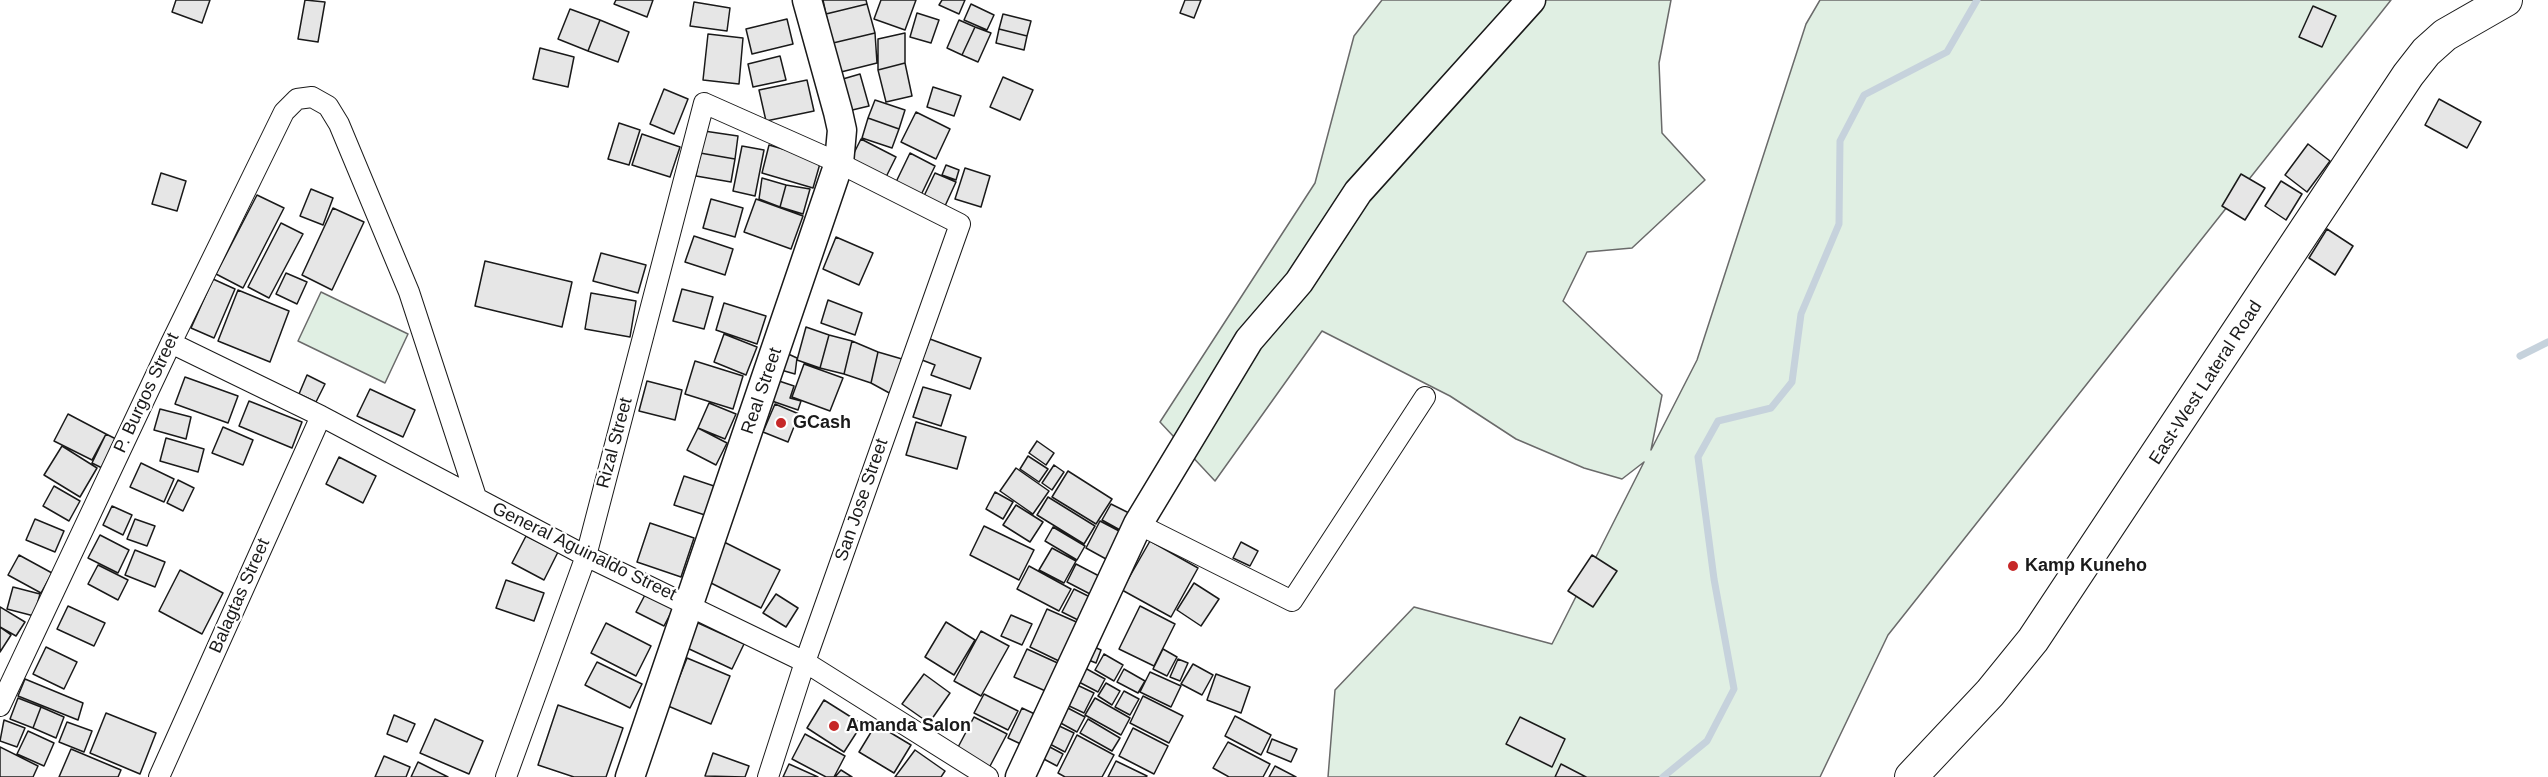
<!DOCTYPE html>
<html>
<head>
<meta charset="utf-8">
<style>
  body { margin:0 }
  canvas { display:block; background:#fff }
</style>
</head>
<body>
<canvas width="2548" height="777"></canvas>
<script>
const ctx = document.querySelector('canvas').getContext('2d');
ctx.lineJoin = 'round';
function fill(path, color) {
  ctx.fillStyle = color;
  ctx.fill(path, 'evenodd');
}
function shape(rows) {
  const path = new Path2D();
  for (const r of rows) {
    path.moveTo(r[0], r[1]);
    for (let i = 2; i < r.length; i += 2) path.lineTo(r[i], r[i + 1]);
  }
  return path;
}
function trace(path, color, width, dash) {
  ctx.strokeStyle = color;
  ctx.lineWidth = width;
  ctx.lineCap = dash ? 'butt' : 'round';
  ctx.setLineDash(dash || []);
  ctx.stroke(path);
}
function label(font, color, halo, rows, align = 'center') {
  ctx.font = font + ' Arial,sans-serif';
  ctx.lineWidth = 4.5;
  ctx.setLineDash([]);
  ctx.textBaseline = 'middle';
  ctx.strokeStyle = halo;
  ctx.fillStyle = color;
  for (const [text, x, y, turn = 0] of rows) {
    ctx.save();
    ctx.translate(x, y);
    ctx.rotate((+turn || 0) * Math.PI / 180);
    ctx.textAlign = isNaN(turn) ? turn : align;
    if (halo) ctx.strokeText(text, 0, 0);
    ctx.fillText(text, 0, 0);
    ctx.restore();
  }
}
const green = shape([
  [1382,0,1671,0,1659,63,1662,133,1705,180,1632,248,1587,252,1563,301,1662,395,1651,450,1697,360,1806,24,1820,0,2391,0,1888,635,1820,777,1328,777,1335,690,1414,607,1552,644,1644,462,1622,479,1584,468,1516,439,1450,396,1322,331,1215,481,1160,422,1315,183,1354,36,1382,0],
  [321,292,408,334,385,383,298,341,321,292]
]);
const stream = shape([
  [2520,356,2548,342],
  [1663,777,1707,741,1734,689,1714,579,1698,457,1718,421,1771,408,1792,382,1801,314,1839,224,1840,141,1864,95,1947,52,1977,0]
]);
const building = shape([
  [176,0,210,0,202,23,172,12,176,0],
  [305,0,325,2,318,42,298,39,305,0],
  [616,0,653,0,647,17,614,4,616,0],
  [823,0,866,0,867,4,826,14,823,0],
  [881,0,916,0,905,30,874,19,881,0],
  [942,0,965,0,959,14,939,5,942,0],
  [1185,0,1201,0,1194,18,1180,13,1185,0],
  [694,2,730,8,727,31,690,26,694,2],
  [867,4,875,33,833,43,826,14,867,4],
  [971,4,994,15,987,30,964,20,971,4],
  [2313,6,2336,16,2322,47,2299,37,2313,6],
  [570,9,600,20,588,51,558,39,570,9],
  [917,13,939,20,931,43,910,37,917,13],
  [1003,14,1031,21,1027,36,999,29,1003,14],
  [787,19,793,44,752,54,746,29,787,19],
  [600,20,629,32,618,62,588,51,600,20],
  [959,20,975,27,962,55,947,48,959,20],
  [975,27,991,33,978,62,962,55,975,27],
  [999,29,1027,36,1024,50,996,43,999,29],
  [875,33,877,63,841,72,833,43,875,33],
  [905,33,905,63,878,70,878,39,905,33],
  [708,34,743,38,739,84,703,80,708,34],
  [540,48,574,57,568,87,533,79,540,48],
  [780,56,786,80,753,87,748,64,780,56],
  [905,63,912,96,886,102,878,70,905,63],
  [860,74,869,106,844,112,836,81,860,74],
  [1003,77,1033,90,1020,120,990,107,1003,77],
  [807,80,814,111,766,121,759,90,807,80],
  [933,87,961,96,954,116,927,107,933,87],
  [664,89,688,99,674,134,650,124,664,89],
  [2439,99,2481,122,2467,148,2425,125,2439,99],
  [875,100,905,110,899,129,868,118,875,100],
  [916,112,950,129,936,159,901,142,916,112],
  [868,118,899,129,892,148,862,138,868,118],
  [619,123,640,130,629,165,608,159,619,123],
  [704,131,738,136,735,159,700,153,704,131],
  [642,134,680,147,670,177,632,165,642,134],
  [861,139,896,157,884,181,849,163,861,139],
  [2308,144,2330,161,2307,192,2285,175,2308,144],
  [769,145,821,160,813,188,762,173,769,145],
  [742,146,764,150,755,196,733,191,742,146],
  [700,153,735,159,731,182,696,176,700,153],
  [910,153,935,166,921,195,896,182,910,153],
  [946,165,959,170,956,180,942,175,946,165],
  [965,168,990,176,981,207,955,199,965,168],
  [161,173,186,181,177,211,152,204,161,173],
  [935,173,956,182,945,206,924,196,935,173],
  [2241,174,2265,188,2245,220,2222,206,2241,174],
  [762,178,786,185,780,207,759,199,762,178],
  [2281,181,2302,194,2286,220,2265,206,2281,181],
  [786,185,810,189,803,214,780,207,786,185],
  [311,189,333,198,323,225,300,216,311,189],
  [257,195,284,208,243,288,216,274,257,195],
  [711,199,743,208,735,237,703,228,711,199],
  [756,199,803,216,791,249,744,232,756,199],
  [333,208,364,222,332,290,302,275,333,208],
  [281,223,303,234,269,298,248,287,281,223],
  [2327,229,2353,246,2335,275,2309,258,2327,229],
  [694,236,733,249,725,275,685,262,694,236],
  [836,237,873,253,859,285,823,269,836,237],
  [601,253,646,265,638,293,593,281,601,253],
  [485,261,572,282,562,327,475,306,485,261],
  [286,273,307,282,297,304,276,294,286,273],
  [213,279,235,289,214,338,191,328,213,279],
  [682,289,713,297,704,329,673,321,682,289],
  [238,290,289,311,270,362,218,341,238,290],
  [591,293,636,301,630,337,585,329,591,293],
  [828,300,862,313,855,335,821,323,828,300],
  [724,303,766,316,757,344,716,330,724,303],
  [806,327,829,335,820,368,797,360,806,327],
  [724,334,757,347,746,375,714,362,724,334],
  [829,335,852,341,844,374,820,368,829,335],
  [930,339,981,358,970,389,931,375,935,365,922,360,930,339],
  [852,341,878,352,871,383,844,374,852,341],
  [878,352,902,359,893,395,871,383,878,352],
  [786,353,797,358,795,374,781,370,786,353],
  [695,361,743,376,733,409,685,394,695,361],
  [804,364,843,378,830,411,792,397,804,364],
  [307,375,325,384,316,402,299,394,307,375],
  [185,377,238,396,228,423,175,404,185,377],
  [647,381,682,390,675,420,639,411,647,381],
  [779,381,794,386,790,398,801,401,798,410,772,401,779,381],
  [923,387,951,395,941,426,913,417,923,387],
  [370,389,415,410,403,437,357,416,370,389],
  [249,401,302,422,292,448,239,426,249,401],
  [709,403,736,414,725,439,698,428,709,403],
  [775,404,799,414,788,442,763,432,775,404],
  [160,409,191,417,186,439,154,430,160,409],
  [68,414,106,434,92,460,54,441,68,414],
  [916,422,966,437,957,469,906,455,916,422],
  [223,427,253,440,243,465,212,453,223,427],
  [698,428,727,443,716,465,687,450,698,428],
  [106,434,118,440,104,469,92,463,106,434],
  [166,438,204,449,198,472,160,461,166,438],
  [1037,441,1054,453,1046,465,1029,453,1037,441],
  [62,446,97,468,80,497,44,475,62,446],
  [1028,456,1048,469,1039,482,1020,469,1028,456],
  [339,457,376,476,363,503,326,484,339,457],
  [141,463,174,479,164,502,130,487,141,463],
  [1054,465,1064,472,1052,490,1042,483,1054,465],
  [1016,468,1049,491,1033,514,1000,491,1016,468],
  [1068,471,1112,499,1096,524,1052,497,1068,471],
  [684,476,717,487,708,516,674,505,684,476],
  [178,480,194,488,183,511,167,503,178,480],
  [54,486,80,501,69,521,43,506,54,486],
  [995,492,1013,502,1003,519,986,509,995,492],
  [1048,497,1095,526,1084,544,1037,515,1048,497],
  [1111,504,1129,513,1120,530,1102,520,1111,504],
  [1016,505,1043,522,1030,542,1003,525,1016,505],
  [112,506,132,515,123,535,103,525,112,506],
  [35,519,64,531,55,552,26,540,35,519],
  [135,519,155,526,147,546,127,539,135,519],
  [1100,521,1121,532,1106,559,1086,548,1100,521],
  [650,523,694,538,681,577,637,562,650,523],
  [984,526,1034,550,1019,580,970,555,984,526],
  [1053,527,1085,546,1077,560,1045,541,1053,527],
  [100,535,129,550,118,573,88,558,100,535],
  [526,536,558,552,544,580,512,563,526,536],
  [1150,541,1198,568,1171,617,1122,590,1150,541],
  [724,542,780,570,761,608,705,580,724,542],
  [1241,542,1258,551,1250,566,1233,558,1241,542],
  [1052,548,1076,561,1064,583,1039,570,1052,548],
  [135,550,165,562,155,587,125,575,135,550],
  [19,555,52,573,41,593,8,575,19,555],
  [1592,555,1617,571,1593,607,1568,591,1592,555],
  [1076,564,1101,577,1092,595,1067,582,1076,564],
  [98,565,128,580,118,600,88,584,98,565],
  [1029,566,1071,589,1059,611,1017,589,1029,566],
  [180,570,223,593,202,634,159,611,180,570],
  [506,580,544,593,534,621,496,608,506,580],
  [1194,583,1219,599,1201,626,1177,610,1194,583],
  [13,587,40,594,34,616,7,609,13,587],
  [1074,589,1092,598,1080,621,1062,612,1074,589],
  [647,591,675,605,664,626,636,612,647,591],
  [776,594,798,608,786,627,763,613,776,594],
  [68,606,105,623,94,646,57,629,68,606],
  [1140,606,1175,624,1154,666,1119,649,1140,606],
  [0,607,25,622,16,636,0,627,0,607],
  [1047,609,1081,624,1063,663,1030,647,1047,609],
  [1011,615,1032,624,1022,645,1001,636,1011,615],
  [696,622,744,644,732,669,685,647,696,622],
  [946,622,975,640,954,675,925,657,946,622],
  [606,623,651,646,636,676,591,653,606,623],
  [0,627,11,635,0,652,0,627],
  [981,631,1009,646,981,696,954,681,981,631],
  [1092,646,1101,650,1096,663,1086,659,1092,646],
  [46,647,77,662,64,689,33,674,46,647],
  [1027,649,1062,665,1050,693,1014,677,1027,649],
  [1163,649,1177,657,1167,676,1153,669,1163,649],
  [1104,654,1123,665,1114,681,1095,670,1104,654],
  [687,658,730,676,711,724,668,706,687,658],
  [1178,659,1188,663,1180,681,1170,677,1178,659],
  [597,662,642,684,630,708,585,685,597,662],
  [1193,664,1213,675,1202,695,1181,684,1193,664],
  [1085,668,1105,679,1098,692,1077,681,1085,668],
  [1124,669,1145,681,1138,693,1117,682,1124,669],
  [1150,672,1181,686,1171,707,1140,692,1150,672],
  [924,674,950,693,929,723,902,704,924,674],
  [1216,674,1250,687,1241,713,1207,700,1216,674],
  [25,679,83,703,78,720,18,696,25,679],
  [1106,683,1120,691,1112,705,1098,696,1106,683],
  [1075,684,1094,693,1084,713,1065,704,1075,684],
  [1124,691,1139,699,1130,715,1115,707,1124,691],
  [984,694,1018,711,1008,730,974,713,984,694],
  [1143,696,1183,716,1169,743,1130,723,1143,696],
  [18,698,41,707,33,728,10,719,18,698],
  [1095,698,1130,718,1121,735,1085,715,1095,698],
  [824,700,862,724,844,752,807,728,824,700],
  [558,705,623,728,606,777,574,777,538,765,558,705],
  [1064,706,1085,717,1077,732,1057,721,1064,706],
  [41,707,64,717,56,738,33,728,41,707],
  [1022,708,1039,716,1025,746,1008,738,1022,708],
  [106,713,156,733,140,774,90,753,106,713],
  [394,715,415,724,407,742,387,734,394,715],
  [1235,716,1271,735,1261,755,1225,736,1235,716],
  [974,717,1007,734,989,768,956,751,974,717],
  [1520,717,1565,739,1552,767,1506,744,1520,717],
  [435,719,483,741,469,774,420,753,435,719],
  [1088,719,1120,738,1112,751,1080,733,1088,719],
  [4,720,25,728,17,747,0,741,4,720],
  [67,722,92,731,84,752,59,742,67,722],
  [876,724,911,745,894,773,859,752,876,724],
  [1055,724,1074,733,1065,752,1046,742,1055,724],
  [1133,728,1168,746,1154,774,1119,756,1133,728],
  [28,731,54,743,44,766,17,754,28,731],
  [805,734,845,756,834,777,826,777,792,759,805,734],
  [1077,735,1114,755,1102,777,1065,777,1058,773,1077,735],
  [1272,739,1297,749,1291,762,1267,752,1272,739],
  [1228,742,1270,764,1263,777,1229,777,1213,768,1228,742],
  [1046,745,1063,754,1057,766,1040,757,1046,745],
  [0,747,38,766,33,777,0,777,0,747],
  [71,749,121,770,118,777,59,777,71,749],
  [915,750,945,771,941,777,895,777,915,750],
  [713,753,749,766,745,777,705,776,713,753],
  [384,756,410,767,406,777,375,777,384,756],
  [1116,761,1147,776,1146,777,1108,777,1116,761],
  [418,762,448,777,411,777,418,762],
  [789,764,818,777,783,777,789,764],
  [1561,764,1586,777,1555,777,1561,764],
  [1275,766,1296,777,1269,777,1275,766],
  [841,770,852,777,835,777,841,770]
]);
const street = shape([
  [171,343,321,416,586,556,805,662,988,777],
  [1138,524,1292,601,1425,397],
  [0,706,171,343,284,112,297,99,312,97,328,106,339,124,409,292,476,497],
  [159,777,321,416],
  [506,777,586,556,704,103,839,163,960,224,805,662,768,777]
]);
const secondary = shape([
  [630,777,839,163,842,130,838,112,807,0],
  [1020,777,1138,524,1249,340,1299,282,1358,192,1531,0]
]);
const primary = shape([
  [1911,777,1990,693,2033,640,2408,75,2426,52,2445,35,2506,0]
]);
const markers = [
  [781,423,6,"#c62828"],
  [2013,566,6,"#c62828"],
  [834,726,6,"#c62828"]
];
const streetNames = [
  ["East-West Lateral Road",2206,383,-57],
  ["Real Street",762,391,-71],
  ["P. Burgos Street",147,393,-65],
  ["Rizal Street",615,443,-75],
  ["San Jose Street",862,500,-71],
  ["General Aguinaldo Street",584,552,26],
  ["Balagtas Street",240,596,-66]
];
const poiNames = [
  ["GCash",793,423],
  ["Kamp Kuneho",2025,566],
  ["Amanda Salon",846,726]
];
fill(green, '#e0efe3');
trace(green, '#6a6a6a', 1.5);
trace(stream, '#c6d2dc', 7);
fill(building, '#e6e6e6');
trace(building, '#1a1a1a', 1.5);
trace(street, '#1a1a1a', 22);
trace(secondary, '#1a1a1a', 31);
trace(primary, '#1a1a1a', 34);
trace(street, '#fff', 20);
trace(secondary, '#fff', 28);
trace(primary, '#fff', 32);
for (const [x, y, r, color] of markers) {
  const dot = new Path2D();
  dot.arc(x, y, r, 0, 2 * Math.PI);
  ctx.fillStyle = color;
  ctx.fill(dot);
  trace(dot, '#fff', 2);
}
label('18px', '#1a1a1a', '#fff', streetNames);
label('bold 18px', '#1a1a1a', '#fff', poiNames, 'left');
</script>
</body>
</html>
